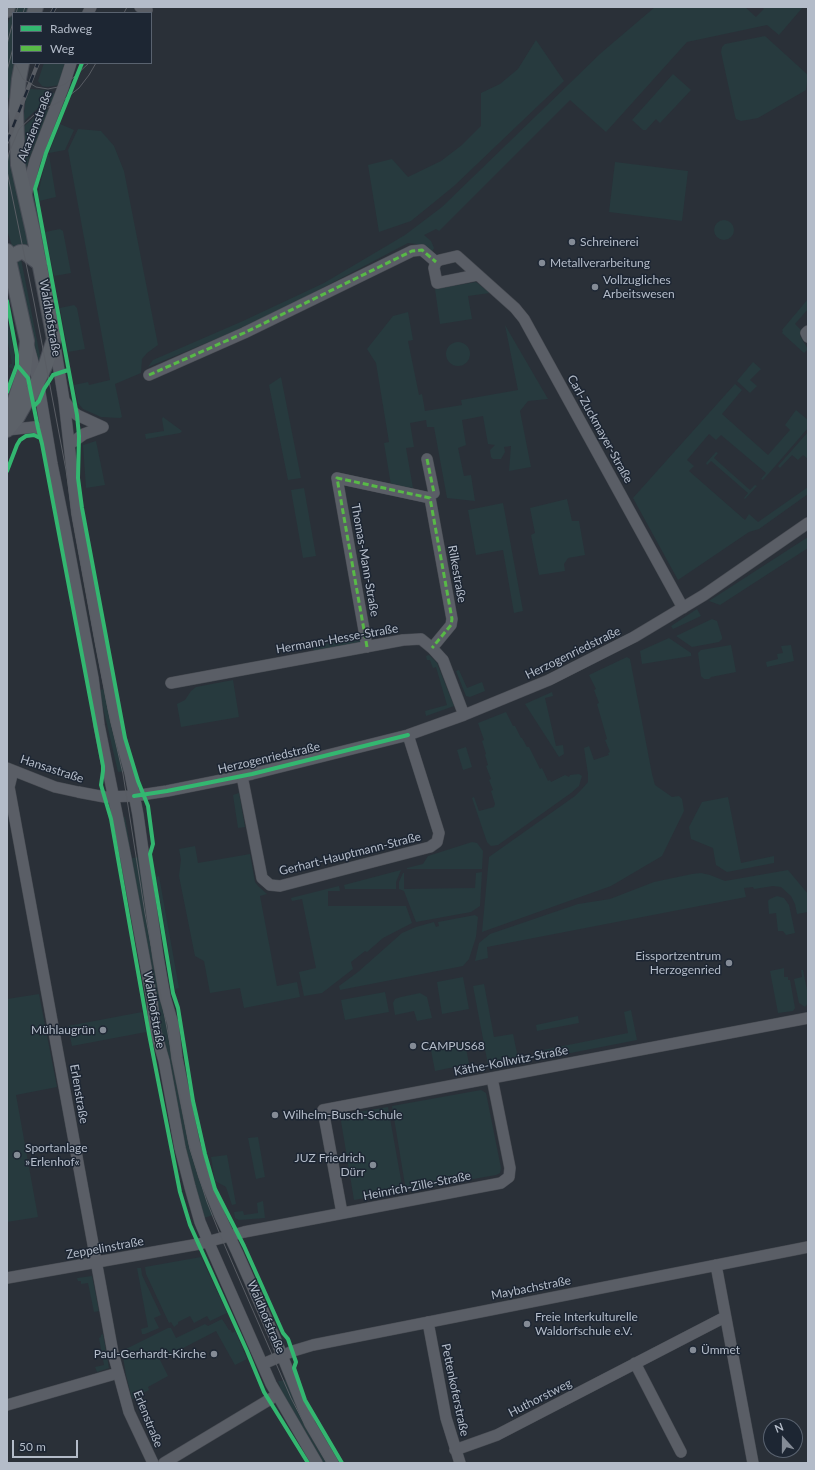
<!DOCTYPE html>
<html>
<head>
<meta charset="utf-8">
<style>
  body { margin:0 }
  #map { position:relative; width:815px; height:1470px; overflow:hidden; background:#2a3038; font-family:Lato,sans-serif }
  canvas { display:block }
  .frame { position:absolute; inset:0; border:8px solid #b4bcc9; pointer-events:none }
  .legend { position:absolute; left:12px; top:12px; width:140px; height:52px; box-sizing:border-box; background:#1d2633; border:1px solid #59626f; margin:0; padding:5px 7px; list-style:none; font-size:12px; color:#b4bcc9 }
  .legend li { display:flex; align-items:center; gap:8px; height:20px }
  .legend b { width:20px; border:1px solid #59626f }
  .north { position:absolute; left:763px; top:1418px; width:40px; height:40px; box-sizing:border-box; background:#1d2633; border:1px solid #59626f; border-radius:50%; rotate:339deg; font-size:11px; font-weight:700; line-height:16px; text-align:center; color:#b4bcc9 }
  .north::after { content:''; display:block; margin:auto; width:14px; height:18px; background:#848b96; clip-path:polygon(50% 0,100% 100%,50% 72%,0 100%) }
  .scale { position:absolute; left:12px; top:1440px; width:66px; height:18px; box-sizing:border-box; border:2px solid #b4bcc9; border-top:0; padding-left:5px; font-size:12px; line-height:14px; white-space:nowrap; color:#b4bcc9; -webkit-text-stroke:3px #1d2633; paint-order:stroke }
</style>
</head>
<body>
<div id="map">
<canvas width="815" height="1470"></canvas>
<div class="frame"></div>
<ul class="legend">
<li><b style="height:5px;background:#33b770"></b>Radweg</li>
<li><b style="height:5px;background:#58b947"></b>Weg</li>
</ul>
<div class="north">N</div>
<div class="scale">50 m</div>
</div>
<script>
const ctx = document.querySelector('canvas').getContext('2d');
ctx.lineJoin = 'round';
function fill(path, color) {
  ctx.fillStyle = color;
  ctx.fill(path, 'evenodd');
}
function shape(rows) {
  const path = new Path2D();
  for (const r of rows) {
    if (r.length === 3) {
      path.moveTo(r[0] + r[2], r[1]);
      path.arc(r[0], r[1], r[2], 0, 2 * Math.PI);
      continue;
    }
    path.moveTo(r[0], r[1]);
    for (let i = 2; i < r.length; i += 2) path.lineTo(r[i], r[i + 1]);
  }
  return path;
}
function trace(path, color, width, dash) {
  ctx.strokeStyle = color;
  ctx.lineWidth = width;
  ctx.lineCap = dash ? 'butt' : 'round';
  ctx.setLineDash(dash || []);
  ctx.stroke(path);
}
function label(font, color, halo, rows, align = 'center') {
  ctx.font = font + ' Lato,sans-serif';
  ctx.lineWidth = 3;
  ctx.setLineDash([]);
  ctx.textBaseline = 'middle';
  ctx.strokeStyle = halo;
  ctx.fillStyle = color;
  for (const [text, x, y, turn = 0] of rows) {
    ctx.save();
    ctx.translate(x, y);
    ctx.rotate((+turn || 0) * Math.PI / 180);
    ctx.textAlign = isNaN(turn) ? turn : align;
    if (halo) ctx.strokeText(text, 0, 0);
    ctx.fillText(text, 0, 0);
    ctx.restore();
  }
}
const green = shape([
  [13,7,31,7,29,13,13,13,13,63,19,63,15,90,7,100,7,27],
  [655,7,745,7,756,17,764,9,762,7,803,7,779,35,767,25,687,42,606,132,570,100,439,231,436,229,424,235,431,241,434,248,432,252,424,245,408,243,290,305,221,337,148,367,153,360,243,321,324,283,405,235,442,207,601,53],
  [765,36,808,75,806,90,758,118,741,121,736,119,735,116,721,52,722,47,725,44],
  [536,40,564,81,454,186,411,221,379,232,368,165,392,159,408,177,441,161,462,145,481,126,481,93,500,84,518,69],
  [44,63,65,63,59,85,47,87,42,86,38,81],
  [673,74,691,90,660,123,656,119,646,130,643,130,632,120],
  [30,89,47,90,47,94,55,93,52,103,37,109,23,122,26,96],
  [50,108,29,159,25,173,22,128,35,117],
  [63,108,47,148,36,189,35,199,54,301,51,302,33,198,34,187,40,163,60,109],
  [60,124,74,130,65,150,49,153],
  [78,129,101,131,114,146,124,171,158,345,147,353,142,359,141,373,115,384,122,417,120,418,101,417,83,409,78,403,74,385,88,382,89,385,110,380,68,150],
  [13,147,31,243,13,249,7,230,7,159],
  [47,155,49,155,56,197,39,201,38,194],
  [615,162,688,171,682,221,609,212],
  [724,230,10],
  [60,229,63,231,71,273,54,276,45,232],
  [21,259,41,361,38,366,16,260],
  [476,282,490,293,468,296,472,319,440,324,435,289],
  [808,299,808,309,795,324,801,330,800,336,808,349,804,353,782,333,783,331,782,330],
  [74,305,77,308,85,349,68,352,60,308],
  [408,312,413,340,408,341,419,395,422,394,425,411,462,405,461,400,518,390,505,325,548,399,528,401,520,411,531,467,509,471,511,446,504,447,505,452,501,459,493,459,491,457,490,450,495,445,488,444,483,416,462,420,466,445,458,448,464,476,471,475,475,501,447,498,434,427,427,427,426,420,410,423,414,447,406,448,413,488,391,485,384,443,389,442,376,363,367,349,393,316],
  [7,316,15,358,13,369,9,367,10,364,12,364,7,338],
  [458,354,12],
  [753,362,761,369,750,380,757,386,750,393,737,381],
  [281,377,301,478,288,480,269,385],
  [735,384,742,390,722,414,768,455,790,430,785,425,796,410,808,420,808,428,763,480,761,479,766,473,721,435,716,440,709,434,687,460,694,466,689,471,745,520,749,514,758,522,808,487,808,494,759,529,749,532,678,580,633,498],
  [163,417,182,431,180,433,146,439,145,434,164,431,162,419],
  [808,432,808,459,803,455,798,460,792,455,780,468,778,466],
  [96,441,105,485,86,488,83,445],
  [716,452,718,453,714,458,750,490,755,485,757,486,745,499,744,498,748,493,711,461,707,465,706,463],
  [304,488,316,556,303,558,291,490],
  [567,499,572,521,579,521,585,555,568,558,564,564,565,571,539,575,531,535,535,533,530,508],
  [503,503,523,611,514,613,503,550,476,555,468,510],
  [808,537,808,548,720,605,709,601],
  [697,609,701,616,673,629,671,626],
  [712,619,717,621,722,637,722,639,719,642,692,647,676,636],
  [363,637,364,644,314,653,313,646],
  [669,638,691,653,692,664,691,656,642,664,640,651],
  [731,645,736,672,711,677,709,679,704,679,701,676,698,653,701,650],
  [791,645,794,661,767,667,766,662,778,659,777,654,783,653,781,646],
  [429,655,437,663,454,706,426,716,425,711,447,705,436,667,433,668,430,660,427,660,426,656],
  [627,657,630,659,652,774,655,785,672,797,679,796,682,799,684,811,662,856,611,886,482,932,489,857,575,796,582,789,588,782,588,774,584,748,589,746,594,760,609,755,608,753,610,752,605,740,607,739,597,704,599,703,594,690,596,689,589,675],
  [459,670,467,688,482,682,485,691,470,697,466,696,456,671],
  [233,680,239,717,181,727,177,704,185,700,191,691,196,687],
  [106,689,127,771,118,772,99,690],
  [552,692,553,696,545,698,556,746,563,745,564,754,559,757,525,704],
  [506,712,513,726,515,726,521,738,522,738,527,747,529,747,540,769,542,768,548,781,550,780,551,782,565,775,569,777,570,775,579,774,582,776,579,786,571,793,498,845,491,846,487,842,472,798,474,797,479,811,494,807,495,804,491,791,493,790,489,780,491,779,486,766,488,765,485,755,486,754,482,741,484,740,478,723],
  [466,747,472,767,463,770,457,750],
  [239,793,245,827,238,828,233,795],
  [728,797,741,863,774,856,774,863,727,872,716,865,713,848,691,839,689,827,702,802],
  [125,817,132,858,139,857,202,1178,213,1215,204,1218,182,1148,121,818],
  [472,842,477,843,483,851,482,869,407,869,407,868,423,864,428,856],
  [195,846,198,863,250,854,255,882,258,886,267,894,260,896,277,986,297,982,300,997,244,1008,240,988,210,993,204,961,195,956,179,876,181,860,179,849],
  [401,870,396,882,396,889,345,889,344,885],
  [788,870,808,894,808,912,797,914,795,904,791,896,781,887,773,886,754,889,753,887,744,888,746,897,487,947,488,958,475,961,479,943,490,934,578,904,610,899,654,882,692,874,701,873,710,875,725,881],
  [482,872,480,906,471,912,416,922,404,891,399,889,399,882,403,873,404,873,404,889,475,888,476,873],
  [159,876,179,988,175,989,156,877],
  [339,886,340,891,328,891,328,906,406,906,412,923,383,938,367,952,365,951,351,962,353,969,322,993,304,996,299,972,316,968,302,899,292,901,291,898],
  [777,896,784,898,789,905,795,933,786,935,783,931,778,931,776,913,769,914,768,901,770,899],
  [475,915,478,917,476,937,469,959,463,966,340,990,339,986,358,972,402,933,416,927,434,922,436,927,439,926,438,922],
  [784,968,784,977,788,977,788,980,790,980,795,1008,793,1011,778,1013,770,971],
  [801,970,803,970,808,995,808,1003,805,1007,799,1003,794,979,802,977],
  [463,977,469,1009,442,1014,437,982],
  [484,984,494,1037,513,1034,519,1063,495,1067,488,1065,473,986],
  [385,992,389,1012,345,1020,341,1000],
  [420,993,427,997,432,1018,417,1021,414,1011,395,1015,393,1003,395,999,401,997],
  [39,994,57,1087,16,1095,38,1217,7,1222,7,999],
  [631,1010,637,1040,545,1058,543,1050,628,1033,624,1012],
  [142,1012,146,1032,72,1046,68,1026],
  [578,1016,579,1023,537,1031,536,1025],
  [465,1043,469,1064,435,1071,431,1050],
  [481,1090,486,1093,501,1168,500,1173,496,1175,406,1191,392,1106],
  [388,1107,403,1191,354,1200,340,1115],
  [258,1137,265,1177,256,1179,248,1138],
  [227,1155,236,1204,232,1205,226,1187,215,1181,211,1157],
  [263,1201,265,1218,239,1220,235,1218,234,1212,243,1211,244,1215,258,1213,257,1203],
  [201,1257,227,1313,210,1321,207,1316,194,1323,190,1316,178,1322,178,1324,174,1327,171,1322,169,1323,146,1274,145,1267],
  [137,1268,141,1268,142,1275,161,1315,154,1318,159,1328,145,1334,142,1334,141,1329,148,1327],
  [92,1276,99,1311,94,1312,88,1283,81,1284,81,1281,78,1281,77,1278],
  [222,1319,229,1330,231,1330,232,1333,235,1331,247,1359,235,1365,216,1331,160,1360,168,1376,148,1387,149,1390,132,1399,126,1375,123,1357,123,1354,126,1349,168,1328,171,1328,176,1338,205,1324,208,1326],
  [103,1334,109,1368,97,1372,95,1367,104,1365,99,1338,101,1337,101,1335],
  [288,1380,330,1463,321,1463,278,1388,280,1386,278,1381]
]);
const minor = shape([
  [140,7,147,10],
  [88,13,91,7],
  [26,195,35,161,63,88,71,63],
  [477,275,437,283,434,268,436,262,440,260,457,256,515,308,524,319,683,608],
  [808,331,806,333,808,337],
  [54,340,64,400,77,514,101,645,116,721,130,773,138,815,158,957,165,997,173,1024,177,1058,194,1142,204,1176,220,1216,237,1252,275,1338,304,1410,310,1424,333,1463],
  [28,344,38,381,52,464,64,523,93,678,99,725,126,859,152,1000,155,1029,164,1061,180,1148,190,1187,200,1222,208,1241,271,1384,317,1463],
  [149,375,244,333,412,251,422,250,436,262],
  [64,400,70,409,77,415,103,427],
  [7,430,34,427,40,429,47,435],
  [70,444,84,434,103,427],
  [427,459,434,493],
  [367,647,337,478,430,498,452,619,451,625,432,648],
  [171,683,403,640,421,639,432,648,443,660,464,715],
  [7,768,55,787,78,792,105,797,134,796,167,791,252,774,408,735,464,715,549,680,634,637,704,595,808,523],
  [13,771,9,787,113,1353,129,1412,153,1463],
  [242,776,262,878,270,885,280,886,430,847,437,842,439,833,408,735],
  [342,1213,323,1110,808,1018],
  [716,1265,753,1463],
  [7,1278,199,1244,244,1232,501,1183,509,1177,510,1168,492,1078],
  [428,1322,446,1418,460,1463],
  [635,1363,681,1452],
  [263,1364,293,1351,313,1345,808,1247],
  [7,1405,118,1373],
  [455,1450,497,1435,725,1317],
  [164,1463,277,1395]
]);
const major = shape([
  [7,10,8,7],
  [34,13,36,7],
  [7,251,27,341,24,372,10,415,8,424],
  [9,258,20,252,24,252,40,264],
  [7,430,17,418,38,381,46,364,54,339,33,231,18,165,16,111,19,79,22,63]
]);
const tram = shape([
  [16,13,18,7],
  [23,13,25,7],
  [124,13,127,7],
  [7,44,13,22],
  [15,63,23,79,36,87,48,89,58,87,65,84,74,77,89,63],
  [7,71,13,48],
  [7,164,9,153,19,129,36,113,65,99,79,88,89,75,96,63],
  [7,171,34,302,66,470,73,520,95,641,108,709,123,774,145,913,190,1149,207,1202,221,1237,291,1398,302,1419,327,1463]
]);
const rail = shape([
  [52,13,55,7],
  [7,142,38,63]
]);
const quiet = shape([
  [149,375,244,333,412,251,422,250,436,262],
  [427,459,434,493],
  [367,647,337,478,430,498,452,619,451,625,432,648]
]);
const cycleway = shape([
  [82,63,46,153,35,189,77,415,79,436,78,478,82,508,125,738,138,781,148,806,153,844,150,854,173,993,178,1008,193,1101,205,1154,215,1189,244,1246,283,1333,288,1339,296,1362,294,1368,305,1400,342,1463],
  [7,301,17,355,17,365,7,392],
  [17,365,28,378,38,428,42,444,103,766,103,771,101,785,111,819,149,1034,180,1192,190,1225,247,1351,264,1392,308,1463],
  [34,406,39,401,44,389,53,375,68,370],
  [7,471,17,445,20,440,26,436,34,435,40,438],
  [134,796,167,791,252,774,408,735]
]);
const markers = [
  [572,242,4,"#848b96"],
  [542,263,4,"#848b96"],
  [595,287,4,"#848b96"],
  [729,963,4,"#848b96"],
  [103,1030,4,"#848b96"],
  [413,1046,4,"#848b96"],
  [275,1115,4,"#848b96"],
  [17,1155,4,"#848b96"],
  [373,1165,4,"#848b96"],
  [527,1324,4,"#848b96"],
  [693,1350,4,"#848b96"],
  [214,1354,4,"#848b96"]
];
const streetNames = [
  ["Akazienstraße",35,126,-69],
  ["Waldhofstraße",50,318,80],
  ["Carl-Zuckmayer-Straße",600,429,61],
  ["Thomas-Mann-Straße",365,560,80],
  ["Rilkestraße",457,574,80],
  ["Hermann-Hesse-Straße",337,639,-10],
  ["Herzogenriedstraße",573,653,-26],
  ["Herzogenriedstraße",269,758,-13],
  ["Hansastraße",52,769,18],
  ["Gerhart-Hauptmann-Straße",350,854,-14],
  ["Waldhofstraße",154,1010,80],
  ["Käthe-Kollwitz-Straße",511,1061,-11],
  ["Erlenstraße",79,1094,80],
  ["Heinrich-Zille-Straße",417,1186,-11],
  ["Zeppelinstraße",105,1248,-10],
  ["Maybachstraße",531,1288,-11],
  ["Waldhofstraße",266,1317,67],
  ["Pettenkoferstraße",455,1390,78],
  ["Huthorstweg",540,1398,-27],
  ["Erlenstraße",148,1419,68]
];
const poiNames = [
  ["Schreinerei",580,242],
  ["Metallverarbeitung",550,263],
  ["Vollzugliches",603,280],
  ["Arbeitswesen",603,294],
  ["Eissportzentrum",721,956,"right"],
  ["Herzogenried",721,970,"right"],
  ["Mühlaugrün",95,1030,"right"],
  ["CAMPUS68",421,1046],
  ["Wilhelm-Busch-Schule",283,1115],
  ["Sportanlage",25,1148],
  ["»Erlenhof«",25,1162],
  ["JUZ Friedrich",365,1158,"right"],
  ["Dürr",365,1172,"right"],
  ["Freie Interkulturelle",535,1317],
  ["Waldorfschule e.V.",535,1331],
  ["Ümmet",701,1350],
  ["Paul-Gerhardt-Kirche",206,1354,"right"]
];
fill(green, '#273a3e');
trace(minor, '#484c53', 12);
trace(major, '#484c55', 16);
trace(minor, '#5a5e66', 11);
trace(major, '#5c6168', 14);
trace(tram, '#595d64', 1);
trace(rail, '#595d64', 4);
trace(rail, '#1d2633', 2.5, [8]);
trace(quiet, '#58b947', 3, [6, 3]);
trace(cycleway, '#33b770', 4);
for (const [x, y, r, color] of markers) {
  const dot = new Path2D();
  dot.arc(x, y, r, 0, 2 * Math.PI);
  ctx.fillStyle = color;
  ctx.fill(dot);
  trace(dot, '#1d2633', 1.5);
}
label('12px', '#b4bcc9', '#1d2633', streetNames);
label('12px', '#b4bcc9', '#1d2633', poiNames, 'left');
</script>
</body>
</html>
